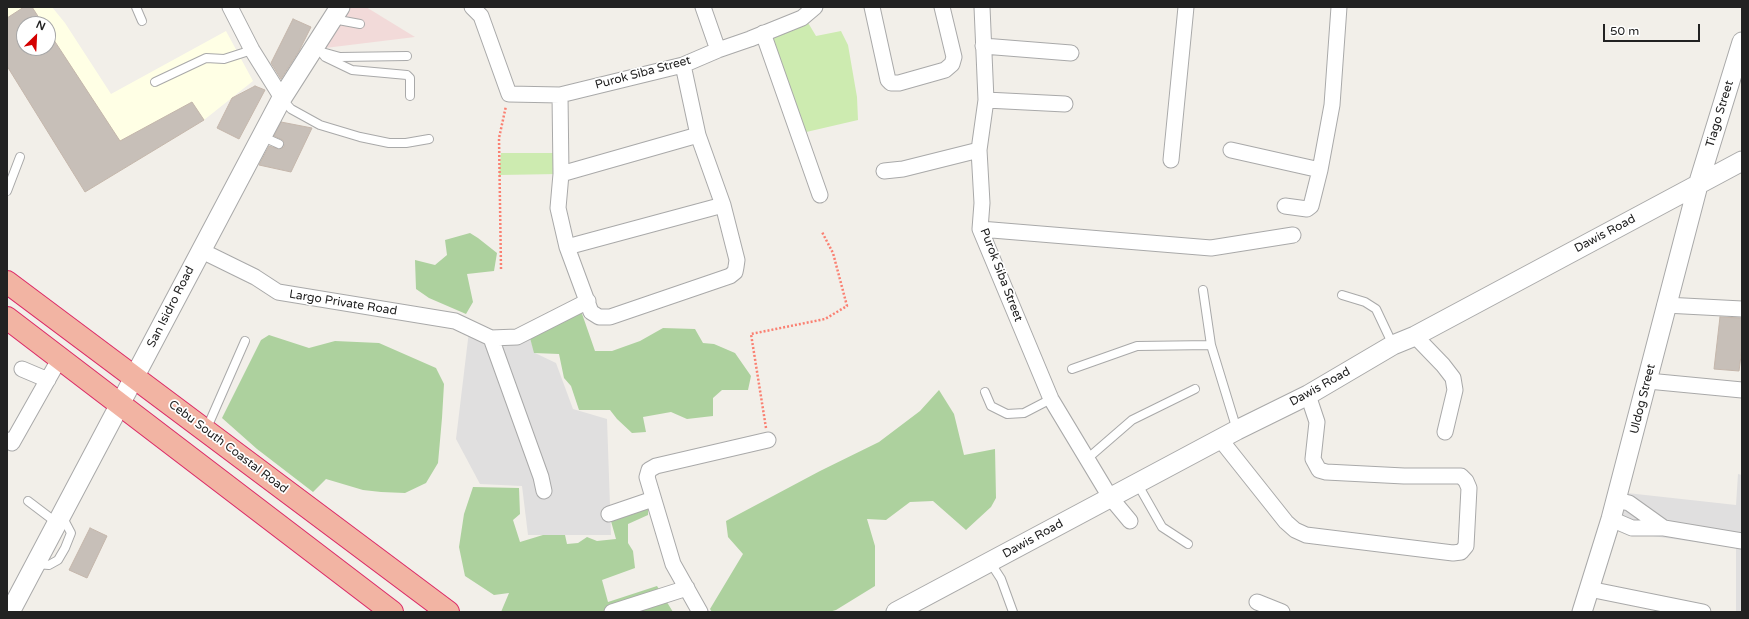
<!DOCTYPE html>
<html>
<head>
<meta charset="utf-8">
<style>
  body { margin:0 }
  #map { position:relative; width:1749px; height:619px; overflow:hidden; background:#f2efe9; font-family:"Varela Round",sans-serif }
  canvas { display:block }
  .frame { position:absolute; inset:0; border:8px solid #222; pointer-events:none }
  .north { position:absolute; left:16px; top:16px; width:40px; height:40px; box-sizing:border-box; background:#fff; border:1px solid #a7a7a7; border-radius:50%; rotate:24deg; font-size:11px; font-weight:700; line-height:16px; text-align:center; color:#222 }
  .north::after { content:''; display:block; margin:auto; width:14px; height:18px; background:#d40000; clip-path:polygon(50% 0,100% 100%,50% 72%,0 100%) }
  .scale { position:absolute; left:1603px; top:24px; width:97px; height:18px; box-sizing:border-box; border:2px solid #222; border-top:0; padding-left:5px; font-size:12px; line-height:14px; white-space:nowrap; color:#222; -webkit-text-stroke:3px #fff; paint-order:stroke }
</style>
</head>
<body>
<div id="map">
<canvas width="1749" height="619"></canvas>
<div class="frame"></div>
<div class="north">N</div>
<div class="scale">50 m</div>
</div>
<script>
const ctx = document.querySelector('canvas').getContext('2d');
ctx.lineJoin = 'round';
function fill(path, color) {
  ctx.fillStyle = color;
  ctx.fill(path, 'evenodd');
}
function shape(rows) {
  const path = new Path2D();
  for (const r of rows) {
    path.moveTo(r[0], r[1]);
    for (let i = 2; i < r.length; i += 2) path.lineTo(r[i], r[i + 1]);
  }
  return path;
}
function trace(path, color, width, dash) {
  ctx.strokeStyle = color;
  ctx.lineWidth = width;
  ctx.lineCap = dash ? 'butt' : 'round';
  ctx.setLineDash(dash || []);
  ctx.stroke(path);
}
function label(font, color, halo, rows, align = 'center') {
  ctx.font = font + ' "Varela Round",sans-serif';
  ctx.lineWidth = 3.5;
  ctx.setLineDash([]);
  ctx.textBaseline = 'middle';
  ctx.strokeStyle = halo;
  ctx.fillStyle = color;
  for (const [text, x, y, turn = 0] of rows) {
    ctx.save();
    ctx.translate(x, y);
    ctx.rotate((+turn || 0) * Math.PI / 180);
    ctx.textAlign = isNaN(turn) ? turn : align;
    if (halo) ctx.strokeText(text, 0, 0);
    ctx.fillText(text, 0, 0);
    ctx.restore();
  }
}
const residential = shape([
  [469,331,529,335,535,353,556,363,573,409,607,419,611,535,528,535,522,486,480,484,456,439],
  [1738,474,1742,475,1742,612,1736,612,1736,548,1618,531,1627,493,1736,505]
]);
const commercial = shape([
  [345,7,366,7,415,37,317,49]
]);
const education = shape([
  [7,7,52,7,65,23,111,94,226,31,253,81,204,120,85,192,7,56],
  [24,24,48,24,48,48,24,48]
]);
const grass = shape([
  [804,16,816,36,841,31,848,45,857,97,858,120,802,133,766,34],
  [501,153,558,153,558,174,499,175]
]);
const forest = shape([
  [470,233,478,238,497,253,494,271,467,274,473,302,466,314,429,298,416,289,415,260,435,265,447,255,445,240],
  [580,308,595,351,612,351,640,341,663,328,695,329,703,343,714,344,735,353,751,376,748,390,722,390,713,398,713,416,687,419,671,412,643,417,646,432,632,433,617,419,610,410,579,410,571,386,564,378,559,354,534,353,530,338],
  [269,335,309,348,335,341,379,343,436,368,444,384,442,418,438,463,426,483,405,493,381,492,363,490,326,479,313,492,257,449,222,418,261,340],
  [939,390,954,414,964,455,995,449,996,498,991,507,966,530,933,501,910,502,886,520,867,519,875,546,875,586,836,610,829,612,712,612,710,609,743,554,728,537,726,521,820,471,879,442,920,411],
  [473,487,519,488,520,514,513,520,520,542,543,535,565,535,567,544,578,543,587,537,597,541,616,539,609,514,648,508,648,515,628,524,628,543,633,551,635,568,602,580,608,602,657,586,673,612,501,612,509,593,494,595,465,576,459,547,464,514]
]);
const building = shape([
  [24,7,32,7,43,24,24,24,24,48,48,48,48,31,120,141,192,102,204,120,85,192,7,66,7,18,24,7],
  [293,19,311,27,299,51,281,79,271,63,293,19],
  [255,86,265,90,239,139,217,128,232,98,255,86],
  [281,122,312,128,291,172,259,165,269,146,279,149,284,147,283,140,274,136,281,122],
  [1720,317,1742,318,1742,348,1739,371,1714,369,1720,317],
  [90,528,107,536,87,578,69,570,90,528]
]);
const path = shape([
  [501,269,499,138,506,106],
  [766,428,751,334,825,319,847,306,833,253,822,232]
]);
const service = shape([
  [136,7,142,21],
  [333,19,360,24],
  [321,52,325,57,352,70,407,75,410,78,410,96],
  [322,52,340,57,407,56],
  [155,82,206,58,224,59,252,50],
  [282,99,291,109,320,125,360,137,389,143,406,143,429,139],
  [261,136,279,144],
  [7,191,20,157],
  [1203,290,1211,345,1237,430],
  [1342,295,1365,302,1376,309,1393,345],
  [1072,369,1137,346,1211,345],
  [985,392,991,406,1007,414,1024,413,1051,399],
  [206,430,245,341],
  [1087,459,1132,420,1195,389],
  [1137,483,1162,527,1188,544],
  [28,501,57,523],
  [990,562,1001,579,1013,612],
  [36,564,49,565,58,560,65,548,71,533,62,516]
]);
const minor = shape([
  [230,7,252,50,282,98],
  [472,7,481,16,509,94,560,95,683,65,718,50,750,39,802,18,815,7],
  [703,7,718,50],
  [872,7,888,80,891,83,899,83,945,70,952,64,954,57,942,7],
  [982,7,986,100,979,150,982,203,980,229,1051,399,1110,497,1130,521],
  [763,33,820,195],
  [983,46,1071,53],
  [560,95,561,174,558,208,567,247,591,312,599,317,610,317,730,276,735,272,736,267,737,260,723,205,698,135,683,65],
  [986,100,1065,104],
  [1231,150,1320,170],
  [1171,160,1186,7],
  [884,171,903,169,979,150],
  [561,174,698,135],
  [1285,206,1307,209,1311,206,1320,170,1332,105,1339,7],
  [980,229,1211,248,1293,235],
  [567,247,723,205],
  [200,250,255,277,278,292,455,321,491,338,517,337,588,301],
  [1665,305,1742,309],
  [1415,336,1443,365,1453,378,1455,390,1445,432],
  [491,338,541,477,544,491],
  [22,369,48,380],
  [1648,381,1742,390],
  [1220,439,1286,522,1295,530,1306,535,1453,553,1461,552,1466,546,1469,488,1466,481,1461,476,1404,476,1326,472,1319,470,1313,459,1317,422,1308,395],
  [7,440,12,443,60,358],
  [1616,500,1629,503,1664,528],
  [609,514,653,499],
  [1611,519,1632,528,1664,528,1742,541],
  [1589,589,1703,612],
  [1257,602,1282,612],
  [612,612,687,588],
  [700,612,673,564,647,477,649,470,656,466,768,440]
]);
const tertiary = shape([
  [10,612,282,98,340,7],
  [896,612,1237,430,1308,395,1393,345,1415,336,1742,161],
  [1582,612,1611,519,1698,185,1742,42]
]);
const trunk = shape([
  [7,282,448,612],
  [7,318,392,612]
]);
const streetNames = [
  ["Purok Siba Street",643,73,-15],
  ["Tiago Street",1720,114,-73],
  ["Dawis Road",1605,234,-28],
  ["Purok Siba Street",1001,275,69],
  ["Largo Private Road",343,303,9],
  ["San Isidro Road",171,307,-63],
  ["Dawis Road",1320,387,-29],
  ["Uldog Street",1643,399,-76],
  ["Cebu South Coastal Road",228,447,37],
  ["Dawis Road",1033,539,-29]
];
fill(residential, '#e0dfdf');
fill(commercial, '#f2dad9');
fill(education, '#ffffe5');
fill(grass, '#cdebb0');
fill(forest, '#add19e');
fill(building, '#c7bfb8');
trace(building, '#c4b6ab', 1);
trace(service, '#a9a9a9', 10);
trace(minor, '#a9a9a9', 17);
trace(tertiary, '#a9a9a9', 21);
trace(trunk, '#dc2a67', 24);
trace(path, '#fa8072', 2.5, [2, 2]);
trace(service, '#fff', 8);
trace(minor, '#fff', 15);
trace(tertiary, '#fff', 19);
trace(trunk, '#f2b4a3', 22);
label('12px', '#222', '#fff', streetNames);
</script>
</body>
</html>
